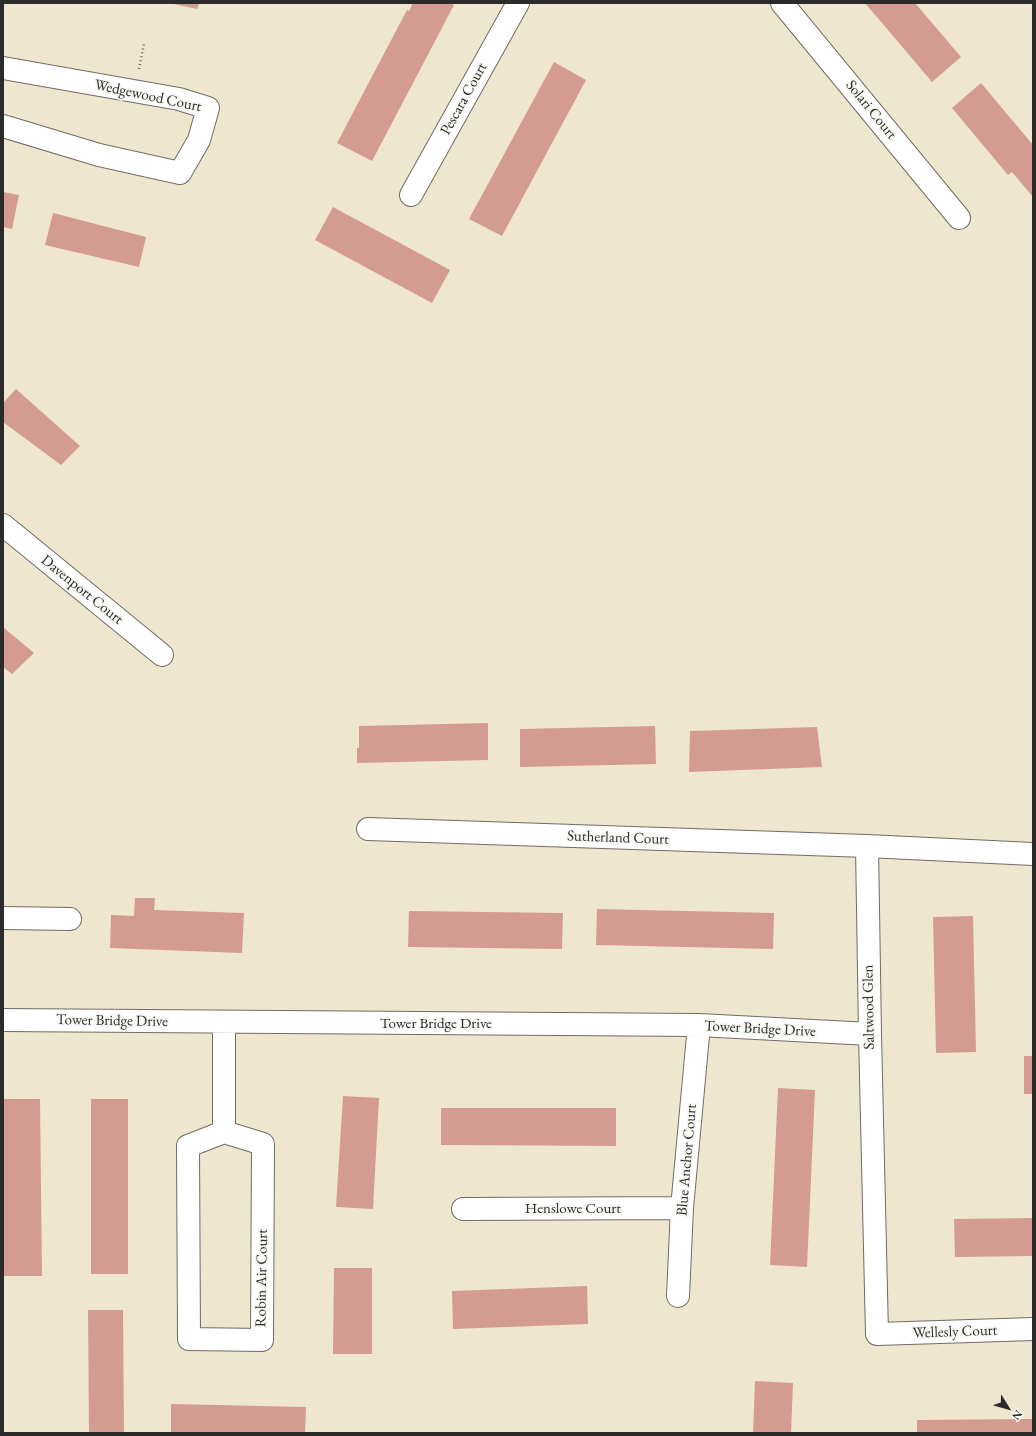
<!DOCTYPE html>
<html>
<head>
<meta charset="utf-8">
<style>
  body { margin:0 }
  #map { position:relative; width:1036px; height:1436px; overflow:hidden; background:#efe6cf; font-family:"EB Garamond",serif }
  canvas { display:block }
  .frame { position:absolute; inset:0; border:4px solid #2b2b2b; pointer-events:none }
  .north { position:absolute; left:988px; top:1388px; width:40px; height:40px; -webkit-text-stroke:3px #f6f6f2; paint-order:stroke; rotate:127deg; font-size:11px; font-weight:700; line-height:16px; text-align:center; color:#2b2b2b }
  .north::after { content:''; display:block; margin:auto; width:14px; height:18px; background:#2b2b2b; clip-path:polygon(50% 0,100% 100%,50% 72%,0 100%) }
</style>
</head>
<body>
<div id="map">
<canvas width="1036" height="1436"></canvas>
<div class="frame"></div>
<div class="north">N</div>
</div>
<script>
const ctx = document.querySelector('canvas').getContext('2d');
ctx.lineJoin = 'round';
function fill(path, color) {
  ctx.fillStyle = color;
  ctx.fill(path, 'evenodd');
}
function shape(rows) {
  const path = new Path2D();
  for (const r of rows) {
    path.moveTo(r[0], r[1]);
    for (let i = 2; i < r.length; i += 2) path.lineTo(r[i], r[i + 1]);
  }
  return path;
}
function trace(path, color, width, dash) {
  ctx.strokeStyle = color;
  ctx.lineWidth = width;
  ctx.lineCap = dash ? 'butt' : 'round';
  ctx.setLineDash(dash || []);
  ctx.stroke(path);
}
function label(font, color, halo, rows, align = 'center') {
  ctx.font = font + ' "EB Garamond",serif';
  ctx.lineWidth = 3.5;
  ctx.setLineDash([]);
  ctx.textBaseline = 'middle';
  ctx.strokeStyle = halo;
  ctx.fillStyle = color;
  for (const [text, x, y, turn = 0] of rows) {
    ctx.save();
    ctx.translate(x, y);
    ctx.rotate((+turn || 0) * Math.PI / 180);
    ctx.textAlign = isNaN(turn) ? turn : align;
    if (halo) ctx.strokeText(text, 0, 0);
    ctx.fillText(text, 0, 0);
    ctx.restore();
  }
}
const building = shape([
  [169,3,199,3,197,9],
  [413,3,450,3,454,5,372,161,337,143,407,10,409,11],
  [865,3,915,3,961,57,932,82],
  [554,62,586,80,502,236,469,219],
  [981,83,1033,145,1033,197,1012,172,1008,175,952,108],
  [3,192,19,195,12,229,3,227],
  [333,207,450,270,432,303,315,240],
  [53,213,146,237,139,267,45,245],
  [16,389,80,446,61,465,3,422,3,403],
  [3,627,34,653,12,674,3,667],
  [488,723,488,760,357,763,357,748,359,748,359,726],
  [655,726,656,764,520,767,520,729],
  [817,727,822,767,689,772,690,731],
  [135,898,155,898,154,910,244,913,242,953,110,948,111,915,134,916],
  [597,909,774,913,773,949,596,945],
  [409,911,563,913,562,949,408,947],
  [973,916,976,1052,936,1053,933,917],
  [1024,1056,1033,1056,1033,1094,1024,1094],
  [778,1088,815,1090,807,1267,770,1265],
  [343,1096,379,1098,373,1209,336,1207],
  [3,1099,40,1099,42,1276,4,1276],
  [91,1099,128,1099,128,1274,91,1274],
  [441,1108,616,1108,616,1146,441,1145],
  [1033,1218,1033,1256,955,1257,954,1219],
  [334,1268,372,1268,372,1354,333,1354],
  [587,1286,588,1324,453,1329,452,1291],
  [88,1310,123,1310,124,1433,89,1433],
  [755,1381,793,1383,791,1433,753,1433],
  [171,1404,306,1407,305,1433,171,1433],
  [1033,1419,1033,1433,917,1433,917,1420]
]);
const path = shape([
  [139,69,144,44]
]);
const minor = shape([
  [782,3,959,218],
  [3,68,179,99,208,108,199,140,180,173,99,155,3,126],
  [411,195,518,3],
  [3,525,162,655],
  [368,829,867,846,1033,854],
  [867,846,870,1034,877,1334,1033,1329],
  [3,918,70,919],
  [3,1020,699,1025,870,1034],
  [224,1022,224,1132,188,1146,189,1339,262,1340,263,1144,224,1132],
  [463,1209,682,1208],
  [678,1296,682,1208,699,1025]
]);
const streetNames = [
  ["Wedgewood Court",148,96,12],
  ["Pescara Court",464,99,-61],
  ["Solari Court",871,110,51],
  ["Davenport Court",82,590,39],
  ["Sutherland Court",618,838,2],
  ["Saltwood Glen",869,1007,-91],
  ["Tower Bridge Drive",112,1021,1],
  ["Tower Bridge Drive",436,1024],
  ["Tower Bridge Drive",760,1029,3],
  ["Blue Anchor Court",687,1160,-85],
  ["Henslowe Court",573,1209],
  ["Robin Air Court",262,1278,-89],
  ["Wellesly Court",955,1332,-2]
];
fill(building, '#d49c90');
trace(minor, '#706c64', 24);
trace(path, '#706c64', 2.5, [1, 3]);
trace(minor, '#fff', 22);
label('15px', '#2b2b2b', '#f6f6f2', streetNames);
</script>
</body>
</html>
